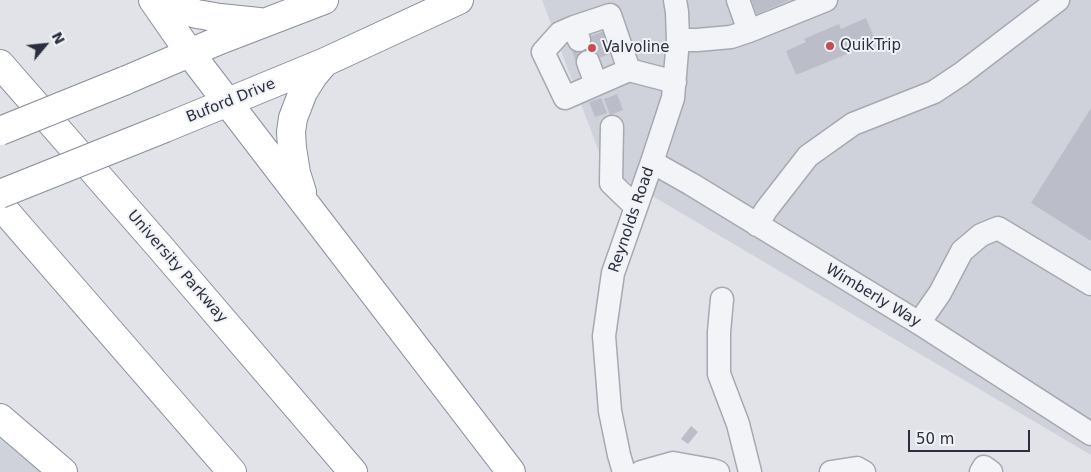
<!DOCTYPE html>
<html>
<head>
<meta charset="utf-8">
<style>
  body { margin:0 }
  #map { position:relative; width:1091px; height:472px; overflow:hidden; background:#e1e3e8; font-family:"DejaVu Sans",sans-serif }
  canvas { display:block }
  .north { position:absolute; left:20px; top:20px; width:50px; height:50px; -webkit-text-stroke:4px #f0f2f6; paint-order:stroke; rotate:62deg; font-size:14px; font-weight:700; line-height:20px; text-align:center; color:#2a2f3f }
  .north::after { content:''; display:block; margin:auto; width:18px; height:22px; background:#2a2f3f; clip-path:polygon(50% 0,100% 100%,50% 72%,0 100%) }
  .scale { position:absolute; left:908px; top:430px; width:122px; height:22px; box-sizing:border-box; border:2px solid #2a2f3f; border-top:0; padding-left:6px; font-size:15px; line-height:18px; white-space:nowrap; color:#2a2f3f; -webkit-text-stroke:4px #f0f2f6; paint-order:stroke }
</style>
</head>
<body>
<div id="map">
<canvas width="1091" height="472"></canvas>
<div class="north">N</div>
<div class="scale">50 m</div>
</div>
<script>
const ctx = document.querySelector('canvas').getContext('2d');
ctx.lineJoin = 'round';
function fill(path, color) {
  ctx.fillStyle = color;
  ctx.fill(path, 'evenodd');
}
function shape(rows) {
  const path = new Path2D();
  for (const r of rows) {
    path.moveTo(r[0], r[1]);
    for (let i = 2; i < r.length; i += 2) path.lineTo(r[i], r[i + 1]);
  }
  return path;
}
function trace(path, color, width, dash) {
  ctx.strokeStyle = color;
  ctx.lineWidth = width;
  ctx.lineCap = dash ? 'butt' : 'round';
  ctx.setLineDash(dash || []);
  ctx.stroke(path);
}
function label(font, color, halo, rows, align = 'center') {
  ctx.font = font + ' "DejaVu Sans",sans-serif';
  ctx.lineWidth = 4;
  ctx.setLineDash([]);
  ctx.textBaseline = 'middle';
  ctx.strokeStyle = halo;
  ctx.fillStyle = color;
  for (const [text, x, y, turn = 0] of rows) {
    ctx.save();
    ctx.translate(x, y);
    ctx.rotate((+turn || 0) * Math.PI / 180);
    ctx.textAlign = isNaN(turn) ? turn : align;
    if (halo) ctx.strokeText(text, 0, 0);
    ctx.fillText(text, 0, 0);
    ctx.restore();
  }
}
const built = shape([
  [542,0,1091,0,1091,455,605,168],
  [0,422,48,472,0,472]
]);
const building = shape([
  [751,0,790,0,757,14],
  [866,18,876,42,796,75,786,51,806,42,804,39,839,24,841,29],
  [607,30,615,52,577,66,570,44],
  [617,94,623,110,610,115,604,99],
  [601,98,607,113,595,117,589,102],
  [1091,108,1091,241,1031,203],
  [691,426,698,432,688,444,681,439]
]);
const minor = shape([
  [738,0,749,31,826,0],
  [574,27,560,33,543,52,565,98,629,70,675,82],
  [579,40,574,27,610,15,629,70],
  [678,40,697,40,731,37,749,31],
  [588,62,596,84],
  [612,127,611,183,636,207],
  [652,162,691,184,919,323,1091,434],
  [757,225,766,210,808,156,853,124,934,92,961,74,1058,0],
  [722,299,719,332,719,374,738,424,750,472],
  [919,323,940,293,962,251,981,235,998,228,1091,284],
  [624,472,619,455,610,411,604,336,613,273,652,162,673,98,678,40,677,12,675,0],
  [641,472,673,463,712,470,718,472],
  [831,472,857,468,864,472],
  [981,472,984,467,991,472]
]);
const highway = shape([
  [153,0,189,52,511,472],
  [153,0,176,8,197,14,220,18,259,22],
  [0,64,160,247,353,472],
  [124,81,220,40,324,0],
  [165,128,325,62,459,0],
  [302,192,296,173,292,148,291,132,293,118,303,92,313,76,324,63],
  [0,205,232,472],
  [0,418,63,472]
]);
const highwayBridge = shape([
  [0,131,124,81],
  [0,194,165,128]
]);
const markers = [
  [830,46,5,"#c64d51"],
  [592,48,5,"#c64d51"]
];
const poiNames = [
  ["QuikTrip",840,46],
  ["Valvoline",602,48]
];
const streetNames = [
  ["Buford Drive",231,101,-22],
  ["Reynolds Road",632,220,-71],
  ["University Parkway",177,267,49],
  ["Wimberly Way",873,296,31]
];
fill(built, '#cfd2da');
fill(building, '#bbbec8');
trace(minor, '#a6a9b2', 25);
trace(highway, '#898f9e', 30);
trace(minor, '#f3f4f7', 22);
trace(highway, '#fff', 28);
trace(highwayBridge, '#898f9e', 30, []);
trace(highwayBridge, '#fff', 28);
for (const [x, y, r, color] of markers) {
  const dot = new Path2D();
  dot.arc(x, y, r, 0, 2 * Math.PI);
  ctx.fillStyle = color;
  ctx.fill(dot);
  trace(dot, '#f0f2f6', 2);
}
label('15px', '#2a2f3f', '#f0f2f6', poiNames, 'left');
label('15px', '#2a2f3f', '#f0f2f6', streetNames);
</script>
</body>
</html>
